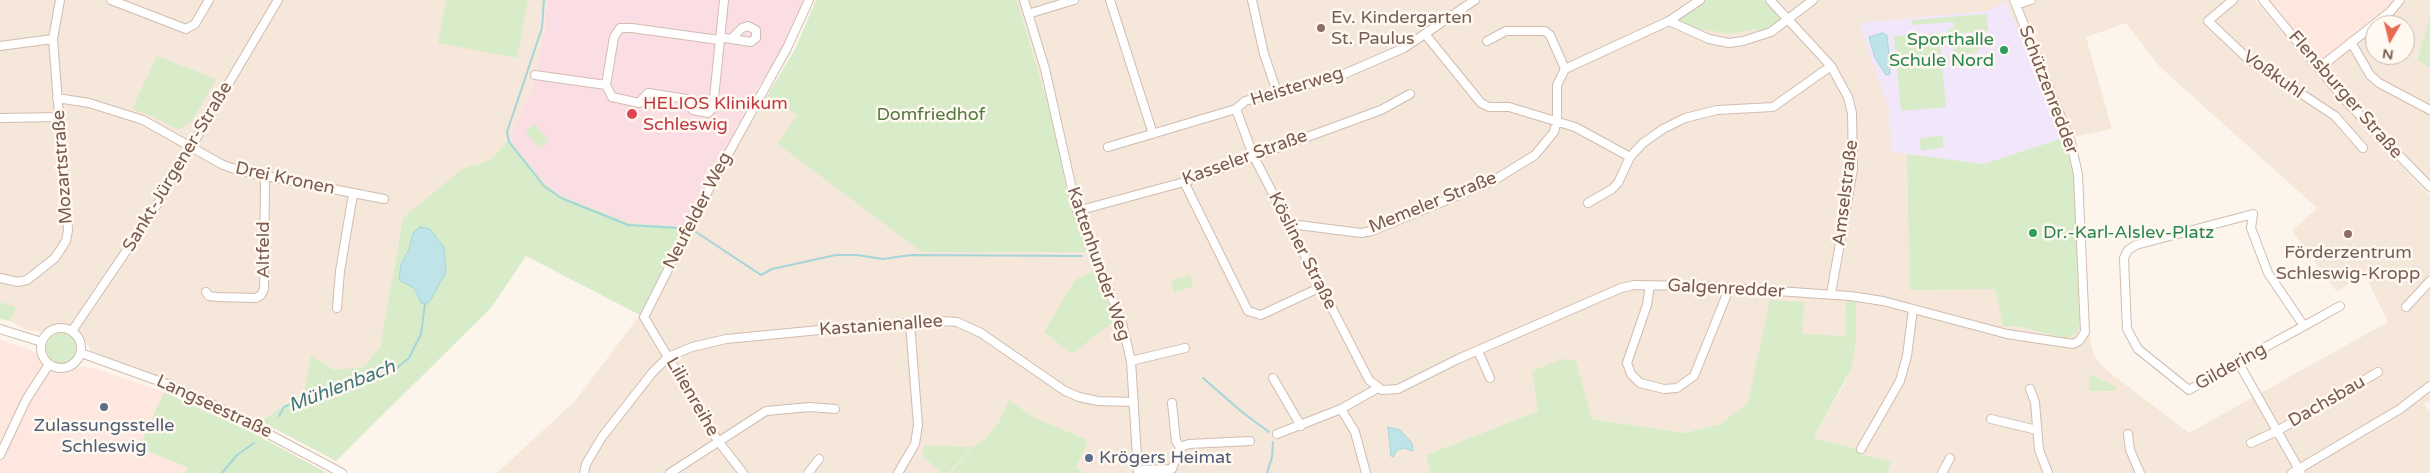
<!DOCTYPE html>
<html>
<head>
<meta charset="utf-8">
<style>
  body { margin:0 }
  #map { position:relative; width:2430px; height:473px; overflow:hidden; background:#fdf5eb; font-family:"Varela Round",sans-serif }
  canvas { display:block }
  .north { position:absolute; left:2365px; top:15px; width:50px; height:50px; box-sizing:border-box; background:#fff9f2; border:1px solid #cab9b0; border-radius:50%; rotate:188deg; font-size:14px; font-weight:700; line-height:20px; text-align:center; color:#7a5a4d }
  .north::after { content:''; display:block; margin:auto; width:18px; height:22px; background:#e76950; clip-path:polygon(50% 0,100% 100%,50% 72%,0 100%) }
</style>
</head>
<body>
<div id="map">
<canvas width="2430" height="473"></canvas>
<div class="north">N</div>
</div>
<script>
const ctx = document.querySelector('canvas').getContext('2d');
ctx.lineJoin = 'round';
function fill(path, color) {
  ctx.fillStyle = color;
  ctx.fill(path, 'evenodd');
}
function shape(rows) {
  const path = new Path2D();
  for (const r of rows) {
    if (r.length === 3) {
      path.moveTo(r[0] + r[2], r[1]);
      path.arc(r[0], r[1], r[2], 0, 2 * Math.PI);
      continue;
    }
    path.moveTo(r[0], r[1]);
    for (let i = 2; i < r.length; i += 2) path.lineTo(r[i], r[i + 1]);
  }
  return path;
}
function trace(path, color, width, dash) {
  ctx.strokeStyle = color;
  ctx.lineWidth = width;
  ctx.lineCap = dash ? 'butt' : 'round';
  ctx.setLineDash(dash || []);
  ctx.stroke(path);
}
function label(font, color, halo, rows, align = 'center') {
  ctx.font = font + ' "Varela Round",sans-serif';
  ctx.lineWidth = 5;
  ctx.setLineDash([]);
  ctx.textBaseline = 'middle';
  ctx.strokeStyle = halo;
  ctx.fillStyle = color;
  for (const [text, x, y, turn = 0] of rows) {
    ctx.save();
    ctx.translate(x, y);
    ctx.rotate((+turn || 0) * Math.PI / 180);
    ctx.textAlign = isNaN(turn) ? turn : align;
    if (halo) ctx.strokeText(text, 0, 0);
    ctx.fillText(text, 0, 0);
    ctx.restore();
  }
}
const residential = shape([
  [0,0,547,0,545,31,532,88,509,139,490,160,475,164,403,218,380,347,364,368,334,370,304,393,259,421,170,380,91,351,80,332,67,324,52,326,40,332,26,330,10,321,16,307,0,302],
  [1017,0,2255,0,2343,104,2430,196,2430,403,2428,401,2424,404,2430,412,2430,473,1887,473,1891,462,1861,454,1857,449,1814,438,1846,381,1855,300,1846,300,1845,336,1720,424,1684,433,1592,419,1576,360,1538,411,1426,455,1430,473,1086,473,1076,468,1087,443,1086,439,1035,418,1010,401,999,422,985,439,972,448,950,473,497,473,575,401,640,315,683,227,757,89,797,115,779,144,1087,252,1069,203,1053,122],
  [2126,23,2159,66,2317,208,2292,231,2337,292,2364,273,2388,322,2189,433,2104,368,2095,357,2091,346,2073,137,2112,129,2086,37],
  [2068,149,2074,173,2067,339,2021,327,2003,326,1995,289,1908,154,1984,164],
  [2393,0,2430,0,2430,16,2417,60,2430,68,2430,180,2396,149,2352,102,2320,61,2381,13],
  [2375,25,2405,25,2405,55,2375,55]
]);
const commercial = shape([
  [2268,0,2393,0,2381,13,2320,61],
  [0,340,29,349,39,356,40,363,55,373,68,372,81,366,97,369,164,392,139,448,187,467,185,473,0,473]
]);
const education = shape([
  [2006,2,2063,138,1984,164,1892,152,1889,109,1859,23,1987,11]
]);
const medical = shape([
  [547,0,806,0,784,48,757,89,683,227,630,223,561,196,545,184,509,139,532,88,545,31]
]);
const green = shape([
  [446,0,528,0,517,58,438,43],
  [816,0,1017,0,1053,122,1069,203,1088,252,922,252,778,144,797,115,767,96,795,49],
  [1706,0,1763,0,1781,18,1775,26,1760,33,1755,29,1728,34,1704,29,1700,33,1680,23,1680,17],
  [1986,14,1988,31,1948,34,1948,29,1954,28,1953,22,1912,25,1912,20],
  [2430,16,2430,68,2417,60],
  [1939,33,1946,107,1901,111,1894,36],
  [1964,36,1978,37,1980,45,1977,53,1952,55,1956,39],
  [157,56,216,79,192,121,178,130,152,116,132,109],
  [534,124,549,141,540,148,525,132],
  [1942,135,1944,147,1921,151,1919,139],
  [2063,138,2074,173,2079,324,2077,333,2067,339,2021,327,2003,326,1995,289,1910,290,1907,154,1984,164],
  [509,139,545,184,561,196,630,223,683,227,640,315,526,256,491,308,336,461,260,421,304,393,311,355,334,370,364,367,380,347,403,218,462,169,490,160],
  [413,234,436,288,430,301,421,303,401,264,409,249],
  [1095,270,1114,321,1072,354,1044,332,1075,280],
  [1190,275,1193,287,1174,292,1171,280],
  [1770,300,1804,302,1802,334,1845,336,1846,300,1856,300,1856,338,1852,367,1814,438,1857,449,1861,454,1891,462,1887,473,1430,473,1426,455,1538,411,1532,371,1563,359,1576,360,1592,419,1684,433,1720,424,1748,403],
  [0,302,16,307,10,321,0,319],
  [62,348,16],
  [2090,374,2116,387,2115,391,2089,391],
  [164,392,253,433,327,473,185,473,187,467,139,448],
  [1009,400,1035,418,1086,439,1087,443,1076,468,1086,473,950,473,972,448,985,439,999,422],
  [925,445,972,447,948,473,942,473,922,456]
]);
const water = shape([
  [1882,33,1887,35,1889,55,1890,74,1886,75,1875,58,1869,37,1882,33],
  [420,227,430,229,444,247,446,272,430,301,425,304,421,303,414,288,399,280,401,264,409,249,413,233,420,227],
  [1388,427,1400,430,1412,443,1413,451,1404,448,1397,450,1393,457,1391,456,1388,427]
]);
const stream = shape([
  [544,0,542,28,507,132,509,142,544,186,561,198,628,225,680,228],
  [693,230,761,275,772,269,836,255,857,255,883,259,911,255,1082,256],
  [1203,378,1242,412,1269,432],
  [279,416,284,407,306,397,394,370,409,358,421,334,425,304],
  [222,473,237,455,254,443],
  [1267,473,1272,457,1273,442]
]);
const minor = shape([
  [111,0,186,29,195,24,209,0],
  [1024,0,1045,69,1077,211,1122,323,1131,361,1138,473],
  [1110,0,1153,134],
  [1252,0,1264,54,1277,92],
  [1770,0,1831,66,1848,97,1852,113,1853,169,1831,294],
  [2233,0,2208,21,2246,57,2335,116,2363,148],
  [2263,0,2344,99,2430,187],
  [2016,5,2031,0],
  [1028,14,1074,0],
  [1669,21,1709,39,1729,43,1743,41,1771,32,1813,0],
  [1425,34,1481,103,1489,107,1509,107,1575,127,1630,157],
  [720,37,731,39,751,42,756,38,756,30,748,26,742,28,731,39],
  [719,40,632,28,620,28,614,37,606,85,612,97,639,103,648,93,687,99,693,110,708,113,713,108,724,0],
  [1487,41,1506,31,1545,31,1550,35,1565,69],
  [2351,42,2370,75,2379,83,2430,110],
  [0,46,53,39],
  [2319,68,2390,12,2400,0],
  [535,75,606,85],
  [57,98,89,103,143,120,223,165,241,171,384,199],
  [1236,109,1253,155,1369,380,1382,390,1398,389,1458,359,1621,288,1634,285,1705,286,1850,296,1883,301,2007,334,2073,344,2079,341,2085,332,2078,175,2071,142,2014,0],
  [0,118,59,117],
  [1108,147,1236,109,1245,101,1342,75,1404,48,1475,0],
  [1184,182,1248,311,1261,315,1321,287],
  [1588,203,1612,189,1618,183,1630,157,1643,143,1663,129,1685,118,1717,110,1773,107,1831,66],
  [1077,211,1184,182,1381,110,1410,94],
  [1290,227,1298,225,1361,233,1372,231,1493,181,1535,155,1554,132,1557,120,1557,85,1565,69,1669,21,1700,0],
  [0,278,18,282,27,280,55,258,66,241,68,230,53,39,60,0],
  [1650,285,1647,305,1627,363,1631,374,1640,383,1664,389,1677,388,1694,376,1729,289],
  [206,292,209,296,217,297,256,298,261,295,264,289,265,176],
  [2406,307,2430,281],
  [337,308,340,271,353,194],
  [2304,326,2268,273,2251,228,2253,214,2136,245,2128,250,2124,258,2127,329,2138,349,2189,390,2238,362,2304,326,2340,306],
  [61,348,20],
  [0,329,42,342],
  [72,331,152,213,278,0],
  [1478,351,1490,378],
  [81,353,167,384,212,404,342,473],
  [1131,361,1185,348],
  [2238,362,2301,473],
  [1273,378,1301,426],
  [2030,389,2035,402,2039,450,2048,473],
  [1172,403,1176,441,1180,447],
  [1991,419,2037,430],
  [1277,434,1341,409],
  [2128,434,2130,450,2140,473],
  [2251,443,2277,431,2378,372],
  [1861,449,1900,381,1907,356,1913,309],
  [0,455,26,400,49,364],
  [1138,470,1172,469,1180,447,1189,444,1250,441],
  [584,473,586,464,602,437,652,373,668,357,692,347,726,339,872,325,941,321,957,322,981,333,1065,391,1079,397,1098,401,1134,402],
  [670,473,766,411,810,407,835,409],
  [743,473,718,441,644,317,711,185,787,48,809,0],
  [808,473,819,459],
  [898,473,915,444,918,425,910,323],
  [1366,473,1355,432,1341,409,1378,388],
  [1942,473,1950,458],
  [2292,473,2400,409,2430,386]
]);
const markers = [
  [1321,28,5,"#8d6e63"],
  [2004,50,5,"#2e9e5b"],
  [632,114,6,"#e0444e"],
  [2033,233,5,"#2e9e5b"],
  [2348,234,5,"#8d6e63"],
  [104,407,5,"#5c6f8a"],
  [1089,458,5,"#5c6f8a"]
];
const educationNames = [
  ["Ev. Kindergarten",1331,18],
  ["St. Paulus",1331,39],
  ["Förderzentrum",2348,253,"center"],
  ["Schleswig-Kropp",2348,274,"center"]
];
const leisureNames = [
  ["Sporthalle",1994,40],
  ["Schule Nord",1994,61],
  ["Dr.-Karl-Alslev-Platz",2043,233,"left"]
];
const streetNames = [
  ["Voßkuhl",2273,75,35],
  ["Heisterweg",1297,87,-17],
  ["Schützenredder",2048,90,69],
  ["Flensburger Straße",2345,95,49],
  ["Kasseler Straße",1245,158,-20],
  ["Mozartstraße",63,167,-94],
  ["Sankt-Jürgener-Straße",178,167,-59],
  ["Drei Kronen",285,179,12],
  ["Amselstraße",1846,193,-83],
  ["Memeler Straße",1433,203,-22],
  ["Neufelder Weg",698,211,-63],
  ["Altfeld",264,250,-90],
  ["Kösliner Straße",1302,251,63],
  ["Kattenhunder Weg",1098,264,71],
  ["Galgenredder",1726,289,3],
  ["Kastanienallee",881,326,-4],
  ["Gildering",2231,367,-29],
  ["Lilienreihe",692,397,60],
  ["Dachsbau",2327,402,-30],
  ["Langseestraße",214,407,25]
];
const healthNames = [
  ["HELIOS Klinikum",643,104],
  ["Schleswig",643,125]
];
const parkNames = [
  ["Domfriedhof",931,115]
];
const serviceNames = [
  ["Zulassungsstelle",104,426],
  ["Schleswig",104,447],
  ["Krögers Heimat",1099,458,"left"]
];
const waterNames = [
  ["Mühlenbach",342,387,-21]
];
fill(residential, '#f5e7d9');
fill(commercial, '#fde7df');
fill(education, '#f2e7fa');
fill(medical, '#fbdee3');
fill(green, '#d9ecc9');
fill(water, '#bfe4e8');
trace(water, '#a5d5da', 1);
trace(stream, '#a5d5da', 2);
trace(minor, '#d1bcb0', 10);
trace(minor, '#fff', 8);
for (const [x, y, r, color] of markers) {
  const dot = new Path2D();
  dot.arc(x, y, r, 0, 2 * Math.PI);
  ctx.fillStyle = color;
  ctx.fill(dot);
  trace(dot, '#fff9f2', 2);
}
label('18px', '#785e54', '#fff9f2', educationNames, 'left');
label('18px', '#27864d', '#fff9f2', leisureNames, 'right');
label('18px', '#7a5a4d', '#fff9f2', streetNames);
label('18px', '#be3a42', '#fff9f2', healthNames, 'left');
label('18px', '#557a41', '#fff9f2', parkNames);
label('18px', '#4e5e75', '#fff9f2', serviceNames);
label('italic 19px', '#40787e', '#fff9f2', waterNames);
</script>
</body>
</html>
